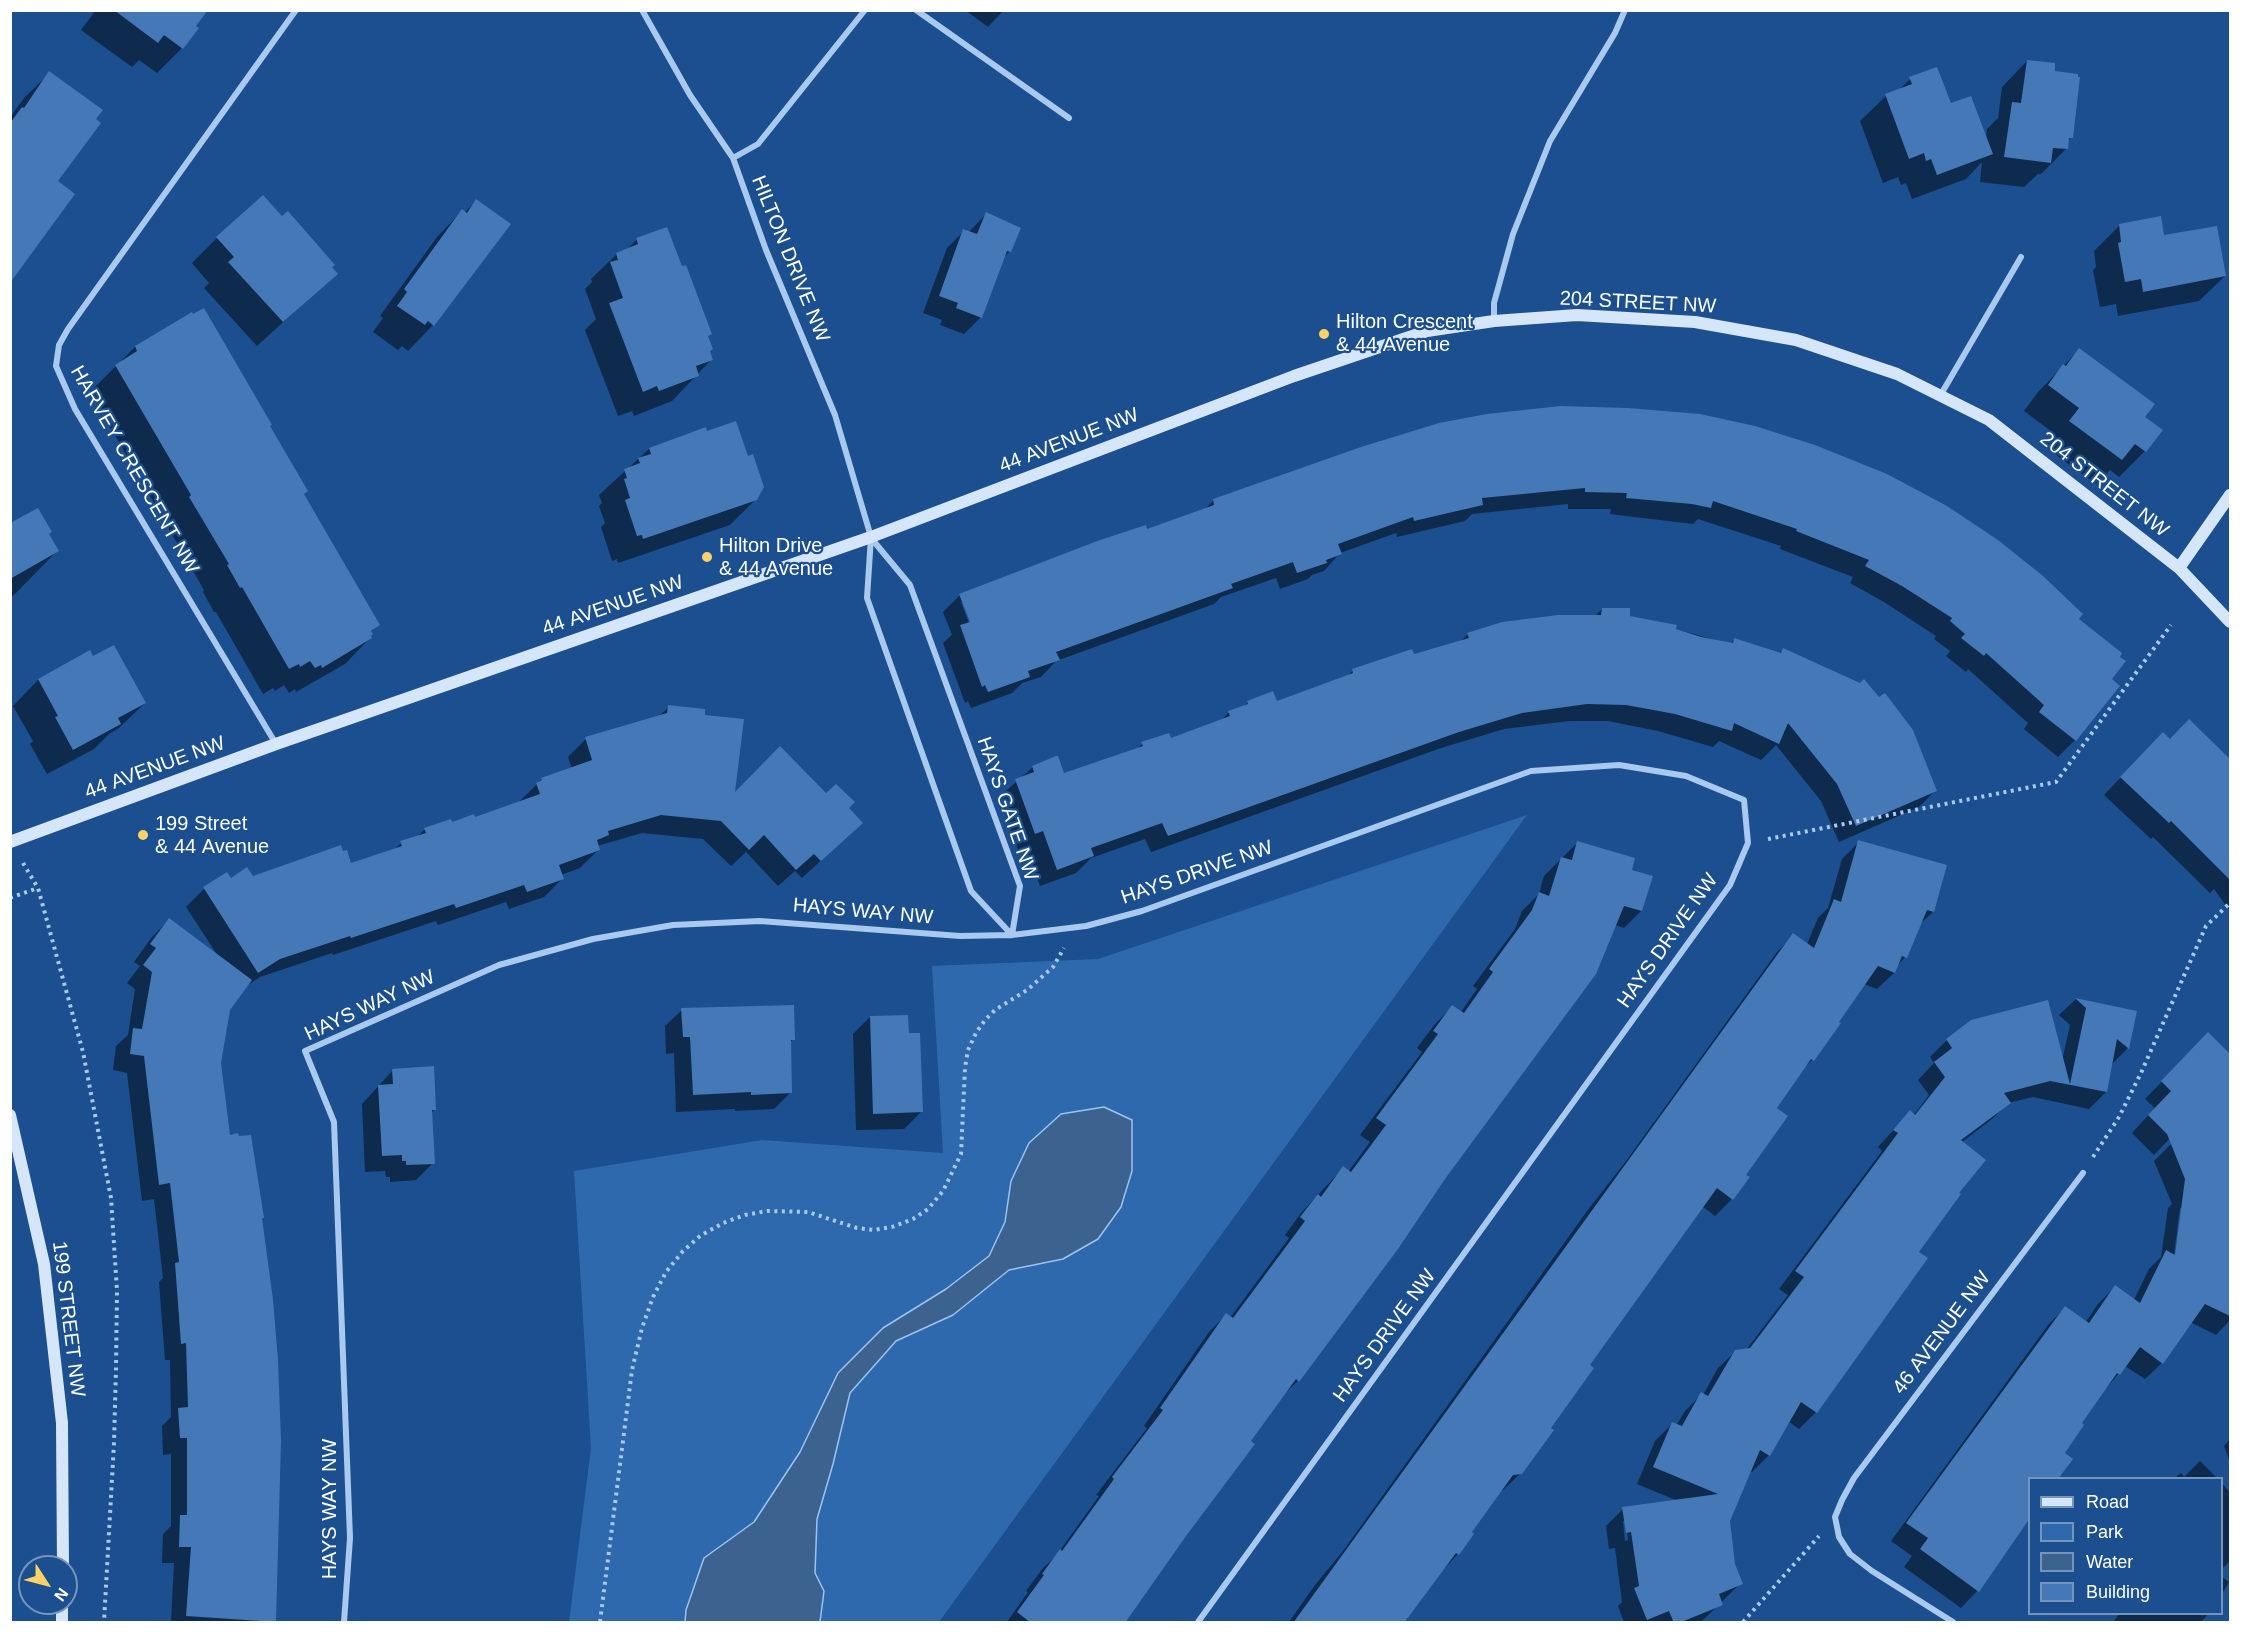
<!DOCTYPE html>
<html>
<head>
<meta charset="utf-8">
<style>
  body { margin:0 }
  #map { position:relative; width:2241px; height:1633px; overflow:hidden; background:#1b4f8f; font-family:Arial,sans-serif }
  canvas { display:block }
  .frame { position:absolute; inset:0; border:12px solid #fff; pointer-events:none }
  .legend { position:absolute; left:2028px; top:1477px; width:195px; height:138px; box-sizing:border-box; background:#1b4f8f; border:2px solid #7695bc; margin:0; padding:8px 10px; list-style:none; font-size:18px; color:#fff }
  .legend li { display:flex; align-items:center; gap:12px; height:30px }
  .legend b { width:30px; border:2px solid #7695bc }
  .north { position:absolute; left:18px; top:1555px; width:60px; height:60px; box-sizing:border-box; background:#1b4f8f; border:2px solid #7695bc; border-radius:50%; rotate:126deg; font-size:16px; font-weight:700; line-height:24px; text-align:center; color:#fff }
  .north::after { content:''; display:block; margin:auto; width:21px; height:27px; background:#ffd166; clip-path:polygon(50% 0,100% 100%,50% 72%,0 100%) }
</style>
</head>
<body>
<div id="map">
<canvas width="2241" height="1633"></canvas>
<div class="frame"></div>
<ul class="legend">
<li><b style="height:8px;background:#d6e6fa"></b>Road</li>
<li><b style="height:16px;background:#2e69ad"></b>Park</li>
<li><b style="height:16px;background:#3c6290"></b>Water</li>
<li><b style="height:16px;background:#4478b7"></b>Building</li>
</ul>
<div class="north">N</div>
</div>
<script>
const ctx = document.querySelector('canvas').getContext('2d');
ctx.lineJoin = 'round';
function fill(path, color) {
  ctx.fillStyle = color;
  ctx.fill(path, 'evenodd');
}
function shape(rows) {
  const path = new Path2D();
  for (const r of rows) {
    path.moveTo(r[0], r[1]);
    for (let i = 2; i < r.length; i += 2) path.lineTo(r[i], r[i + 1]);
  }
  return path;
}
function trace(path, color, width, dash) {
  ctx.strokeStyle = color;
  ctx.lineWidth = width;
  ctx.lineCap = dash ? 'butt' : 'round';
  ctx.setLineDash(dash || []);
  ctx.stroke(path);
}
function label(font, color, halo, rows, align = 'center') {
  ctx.font = font + ' Arial,sans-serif';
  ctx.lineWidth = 4.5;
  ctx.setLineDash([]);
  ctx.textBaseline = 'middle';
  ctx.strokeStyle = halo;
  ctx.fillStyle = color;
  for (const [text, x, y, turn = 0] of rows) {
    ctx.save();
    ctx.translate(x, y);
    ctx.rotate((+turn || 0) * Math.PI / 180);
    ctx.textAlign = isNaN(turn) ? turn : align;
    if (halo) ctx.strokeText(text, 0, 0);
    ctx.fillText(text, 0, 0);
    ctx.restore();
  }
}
const green = shape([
  [1527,815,939,1622,569,1622,591,1448,574,1171,762,1140,943,1153,932,966,1098,959]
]);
const water = shape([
  [1104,1107,1132,1120,1132,1171,1121,1207,1098,1239,1063,1259,1009,1270,953,1315,896,1341,850,1393,833,1464,817,1519,815,1573,824,1591,820,1622,685,1622,686,1610,704,1558,754,1522,800,1452,838,1373,883,1328,946,1289,989,1256,1005,1222,1011,1181,1029,1143,1061,1114,1104,1107]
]);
const shadow = shape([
  [96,10,206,10,182,48,157,73,139,60,132,67,81,30],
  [965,10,1004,10,988,27],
  [2027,61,2053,72,2071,137,2067,141,2066,149,2041,174,2038,174,2024,187,1980,182,1982,162,1966,179,1912,199,1906,183,1901,185,1898,177,1883,183,1860,121,1886,96,1897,92,1910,79,1950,105,1986,139,1987,129,1998,118,2002,87],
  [50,73,56,182,10,280,10,117,25,97],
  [476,201,433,325,408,351,402,346,398,350,373,332,383,318,380,316,437,237,462,211,464,213],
  [986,214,1010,223,1010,251,1003,258,981,317,964,334,940,325,942,320,923,313,947,248,964,231,968,233],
  [2119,226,2163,237,2225,276,2199,301,2118,316,2116,304,2100,307,2093,270,2096,267,2094,251],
  [217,238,331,267,336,274,257,346,204,288,209,283,192,263],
  [637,239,707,337,712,359,672,401,634,416,632,411,618,416,585,330,596,319,585,289,592,282,591,279,617,254,626,251],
  [191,314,269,427,303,495,378,625,370,633,370,638,345,664,296,692,295,689,289,693,284,685,275,691,273,688,263,694,216,612,214,612,203,592,204,590,90,392,135,347],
  [2079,350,2143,417,2161,430,2145,451,2119,477,2110,470,2096,484,2045,447,2055,434,2024,411,2038,392],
  [1487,415,2077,619,2110,679,2075,740,2058,757,2024,729,2028,723,1968,669,1966,672,1946,656,1950,651,1934,639,1936,636,1884,602,1850,583,1853,577,1780,549,1781,546,1698,519,1693,524,1610,514,1611,509,1568,509,1568,504,1472,514,1465,521,1397,537,1396,533,1340,553,1324,571,1312,575,1308,579,1280,589,1276,578,1221,597,1214,604,1056,661,1041,677,1022,683,1012,693,971,708,968,701,965,703,943,643,952,635,943,612,960,595,1204,510,1213,501],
  [961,602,964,602,974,628,971,629],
  [706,433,756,499,730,525,618,563,617,559,612,561,601,527,605,523,599,506,602,503,599,495,649,449],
  [10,518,14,523,48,534,57,551,10,599],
  [1602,609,1730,644,1734,640,1779,654,1783,650,1936,790,1919,807,1839,842,1821,801,1776,745,1761,760,1719,741,1713,747,1658,731,1608,721,1569,721,1504,729,1441,748,1151,852,1145,839,1091,858,1076,873,1040,886,1026,847,1018,850,999,797,1033,767,1063,775,1136,750,1142,744,1170,740,1220,722,1229,712,1242,708,1248,702,1276,703,1347,677,1353,670,1460,642,1468,634,1595,616],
  [89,652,93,658,145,703,119,728,109,734,94,749,47,774,30,744,33,741,13,706,38,680],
  [669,707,703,716,733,796,826,795,847,808,843,840,802,878,795,871,778,886,746,852,731,866,703,839,642,833,597,846,598,850,580,868,561,875,562,879,544,897,509,909,506,902,438,925,436,921,333,955,332,953,260,977,245,987,228,1010,220,1063,229,1136,261,1219,274,1622,171,1622,174,1563,162,1563,163,1534,171,1526,171,1454,163,1455,162,1426,171,1417,170,1360,165,1360,159,1282,163,1278,154,1199,142,1201,127,1073,113,1070,116,1046,128,1035,135,989,127,983,140,966,134,962,152,937,169,920,218,956,186,907,204,889,227,874,230,880,350,865,394,850,401,843,417,837,425,829,474,819,519,802,542,779,572,769,568,757,586,739,658,717],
  [2189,721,2230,761,2230,911,2214,889,2210,893,2153,837,2151,839,2104,795,2146,751,2170,741],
  [1578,842,1630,871,1641,911,1624,928,1615,925,1397,1248,1298,1381,1280,1398,1122,1622,1007,1622,1028,1592,1026,1591,1043,1568,1056,1556,1099,1496,1096,1495,1147,1428,1144,1426,1209,1332,1226,1315,1230,1318,1289,1238,1285,1235,1301,1213,1343,1168,1348,1172,1370,1142,1360,1135,1422,1052,1417,1048,1435,1024,1452,1007,1461,1012,1477,989,1473,986,1515,929,1522,911,1539,894,1544,876],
  [1859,842,1933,912,1919,925,1905,957,1896,967,1894,973,1877,989,1864,984,1837,1022,1839,1023,1812,1060,1801,1071,1775,1109,1744,1175,1748,1178,1732,1199,1715,1216,1702,1206,1588,1365,1521,1473,1503,1490,1499,1491,1469,1532,1458,1554,1441,1572,1402,1622,1289,1622,1315,1585,1343,1551,1587,1211,1626,1161,1777,952,1794,935,1807,944,1818,918,1828,908,1842,859],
  [2076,999,2135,1012,2127,1049,2111,1065,2106,1092,2089,1109,2033,1097,2008,1103,1992,1119,1962,1142,1957,1193,1816,1412,1799,1429,1788,1421,1769,1455,1752,1472,1749,1470,1728,1521,1734,1565,1741,1583,1701,1622,1624,1622,1618,1606,1622,1602,1615,1548,1609,1549,1606,1526,1623,1509,1678,1501,1637,1484,1655,1441,1672,1424,1676,1426,1685,1411,1702,1394,1703,1395,1718,1368,1736,1351,1746,1350,1788,1295,1779,1289,1882,1151,1878,1147,1910,1112,1914,1115,1929,1095,1918,1080,1934,1063,1930,1057,1947,1040,1971,1021,2062,1061,2070,1025,2059,1015],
  [1623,1521,1626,1521,1628,1540,1625,1541],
  [682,1010,794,1039,789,1043,791,1092,774,1109,735,1111,735,1109,676,1112,674,1053,666,1054,665,1026],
  [870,1017,907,1035,921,1112,904,1129,856,1130,853,1034],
  [2208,1034,2221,1054,2230,1064,2230,1075,2154,1155,2132,1133,2155,1108,2145,1099],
  [393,1070,435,1109,431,1113,433,1163,416,1180,390,1182,390,1177,386,1177,385,1171,365,1172,362,1104],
  [2230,1120,2230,1182,2203,1193,2230,1197,2230,1320,2216,1335,2190,1322,2162,1363,2145,1379,2125,1366,2030,1478,2030,1515,1977,1591,1961,1608,1904,1567,1912,1556,1891,1541,2048,1325,2065,1308,2085,1323,2098,1304,2115,1287,2134,1300,2149,1269,2161,1257,2168,1208,2172,1204,2154,1161,2171,1144],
  [2180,1208,2183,1208,2176,1263,2173,1262],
  [2230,1439,2230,1462,2224,1446],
  [2200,1461,2217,1478,2175,1478,2181,1473,2184,1477],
  [2222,1483,2230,1493,2230,1561,2222,1569],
  [2222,1577,2229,1582,2222,1594],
  [2119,1614,2208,1614,2201,1622,2113,1622]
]);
const building = shape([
  [114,10,208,10,196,26,199,28,183,49,164,35,158,43],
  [2027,60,2055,63,2055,71,2078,74,2078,77,2080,77,2073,138,2069,138,2068,149,2053,148,2051,163,2004,157,2012,102,2021,103],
  [1937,67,1951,103,1971,96,1993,154,1937,175,1931,159,1926,161,1924,153,1909,159,1885,94,1912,84,1909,77],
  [49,71,103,110,96,119,101,123,58,181,75,194,10,283,10,123,22,107,24,108],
  [263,195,282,216,288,211,335,265,332,267,338,274,283,322,228,262,234,257,216,237],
  [476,199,511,224,434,326,428,321,425,325,397,306,407,292,404,289,462,209,467,213],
  [986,212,1021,228,1011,252,1007,251,982,318,956,308,958,303,939,296,963,229,977,234],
  [2161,216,2164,235,2217,226,2226,276,2143,292,2141,279,2125,282,2118,243,2121,242,2119,224],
  [667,227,682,266,686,265,712,334,708,336,713,349,710,351,713,360,696,366,699,376,659,391,657,386,643,392,609,303,623,298,610,262,618,260,616,253,638,244,636,238],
  [204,308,272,425,270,426,308,491,304,494,380,625,371,631,373,634,371,636,372,638,322,668,321,665,315,668,310,661,300,667,299,664,289,669,242,587,240,588,227,565,229,564,189,497,191,495,115,365,137,351,135,346,192,312,193,314],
  [2079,348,2155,404,2145,417,2163,430,2146,452,2135,444,2122,460,2069,421,2079,408,2048,385,2063,364,2066,366],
  [1560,406,1628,408,1700,414,1755,426,1815,445,1887,474,1947,506,1998,540,2043,576,2083,614,2079,619,2122,653,2120,657,2126,661,2112,679,2120,686,2076,741,2039,712,2044,705,1986,653,1984,656,1961,638,1965,634,1950,621,1952,618,1902,586,1865,566,1869,560,1796,531,1797,529,1713,501,1711,508,1692,504,1626,498,1627,493,1585,492,1585,488,1482,498,1483,505,1414,521,1413,517,1338,544,1342,554,1326,560,1327,563,1297,573,1293,562,1231,584,1233,588,1056,652,1060,660,1028,671,1030,677,988,692,985,685,982,687,960,625,970,622,959,594,1100,540,1146,525,1147,529,1214,505,1213,499,1361,447,1439,423,1487,414],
  [736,421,748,456,753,454,764,487,757,500,643,539,642,535,637,536,625,500,630,498,624,479,627,478,624,469,640,463,638,458,651,454,649,448,706,427,707,431],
  [38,508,52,532,49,534,59,551,10,579,10,523],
  [1602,608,1630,608,1630,616,1677,625,1676,629,1701,637,1733,643,1734,638,1781,653,1783,648,1860,683,1864,679,1879,697,1885,693,1913,730,1937,791,1856,826,1837,784,1788,723,1779,744,1734,723,1732,731,1675,714,1626,705,1587,704,1522,713,1459,732,1168,836,1162,823,1091,848,1094,856,1057,870,1043,831,1035,834,1015,779,1034,772,1032,766,1056,756,1058,756,1064,773,1143,746,1141,742,1169,733,1171,738,1230,716,1228,711,1248,704,1247,701,1273,691,1277,701,1353,673,1352,669,1412,649,1414,654,1469,638,1467,633,1502,622,1558,615,1601,615],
  [114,645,146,703,118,718,121,724,73,750,55,717,58,716,38,679,90,650,93,656],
  [668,705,705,709,705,715,744,719,735,792,780,746,826,793,836,784,855,802,849,808,863,823,821,861,814,854,796,870,764,835,749,850,721,821,661,815,608,831,609,835,597,840,600,850,559,865,564,879,527,892,524,885,456,908,454,904,351,938,350,936,280,959,258,973,203,887,227,872,231,878,247,867,253,876,341,845,343,851,347,850,351,863,402,846,400,841,426,833,424,828,451,819,452,822,474,814,475,817,540,794,536,783,542,780,541,778,592,760,585,737,667,713],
  [2189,719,2230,759,2230,880,2171,821,2169,823,2120,777,2163,732,2170,739],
  [1858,840,1947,865,1934,912,1927,910,1907,958,1902,956,1895,973,1878,966,1839,1022,1841,1023,1814,1061,1811,1059,1777,1108,1788,1116,1746,1175,1750,1177,1733,1200,1717,1188,1590,1365,1594,1368,1551,1428,1554,1430,1522,1474,1513,1475,1472,1532,1474,1534,1459,1555,1456,1553,1404,1623,1293,1623,1793,933,1814,948,1834,899,1841,902],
  [1577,841,1635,858,1632,870,1653,876,1642,911,1624,906,1596,974,1445,1179,1398,1249,1299,1382,1296,1379,1251,1441,1255,1444,1186,1536,1125,1623,1031,1623,1017,1612,1044,1575,1042,1574,1060,1549,1062,1551,1114,1479,1112,1477,1163,1410,1160,1408,1226,1313,1233,1318,1305,1221,1300,1217,1318,1194,1321,1197,1343,1166,1351,1172,1386,1125,1376,1118,1438,1034,1433,1031,1452,1005,1464,1013,1493,972,1489,969,1532,910,1539,892,1549,896,1561,857,1572,860],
  [169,918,252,980,230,1010,221,1063,230,1135,238,1133,239,1136,251,1135,264,1218,262,1218,273,1300,278,1360,281,1441,276,1622,186,1616,191,1547,179,1547,180,1515,187,1515,187,1438,180,1438,178,1408,188,1407,186,1343,181,1344,175,1263,179,1262,170,1183,159,1185,144,1056,130,1054,133,1028,142,1029,152,972,143,965,156,948,150,944],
  [2075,998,2137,1011,2129,1049,2117,1039,2107,1092,2050,1081,2004,1093,2011,1103,1961,1140,1986,1160,1959,1193,1961,1194,1919,1252,1928,1258,1817,1413,1801,1402,1770,1456,1760,1450,1730,1521,1735,1564,1743,1584,1719,1594,1723,1605,1679,1623,1674,1623,1669,1611,1647,1620,1634,1588,1639,1586,1631,1532,1626,1533,1622,1507,1718,1494,1653,1467,1672,1422,1682,1426,1701,1392,1708,1396,1735,1350,1750,1348,1804,1277,1795,1271,1898,1133,1893,1130,1910,1110,1915,1115,1945,1077,1934,1062,1952,1048,1946,1039,1971,1020,2048,1000,2070,1084,2086,1008],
  [794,1005,795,1040,791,1040,792,1093,751,1095,751,1092,693,1095,690,1037,683,1037,681,1008],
  [908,1015,909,1033,920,1033,923,1112,873,1114,870,1016],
  [2208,1032,2230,1054,2230,1316,2205,1304,2163,1364,2140,1347,2120,1375,2117,1373,2082,1423,2084,1425,2065,1453,2073,1459,2058,1479,2030,1479,2030,1518,1979,1592,1920,1549,1928,1538,1906,1523,2065,1306,2089,1323,2115,1285,2140,1303,2166,1250,2175,1255,2185,1179,2167,1134,2148,1115,2171,1091,2161,1081],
  [434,1066,436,1110,432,1110,435,1164,406,1165,406,1161,402,1161,402,1155,382,1156,378,1085,393,1084,392,1069]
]);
const path = shape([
  [1768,839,2056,782,2171,625],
  [23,863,38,888,83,1052,111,1198,117,1291,116,1368,114,1443,104,1622],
  [10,898,38,888],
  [2093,1157,2119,1117,2141,1073,2206,926,2230,903],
  [600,1622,632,1370,642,1328,653,1297,666,1272,683,1251,700,1236,723,1223,745,1215,767,1211,808,1212,857,1228,874,1230,892,1227,913,1219,928,1209,943,1191,961,1154,965,1068,968,1050,976,1033,985,1020,995,1010,1027,990,1053,967,1064,948],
  [1743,1622,1819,1536]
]);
const street = shape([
  [642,10,690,95,733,158,766,250,835,415,871,537,867,598,971,891,1012,935],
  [916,10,1069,118],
  [733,158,758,144,865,10],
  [1494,321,1494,303,1513,234,1550,141,1615,33,1625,10],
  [1940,396,2021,257],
  [871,538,910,585,1020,886,1012,935],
  [276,744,75,409,56,366,59,345,68,329,296,10],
  [344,1622,350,1538,334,1122,305,1051,499,965,593,939,673,925,760,921,960,936,1012,935,1086,926,1142,911,1531,771,1619,765,1686,776,1744,800,1748,843,1730,885,1198,1622],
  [1953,1622,1872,1571,1850,1554,1839,1537,1835,1517,1842,1500,1854,1478,2083,1173]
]);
const secondary = shape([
  [2179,568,2230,495],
  [10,842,276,744,871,537,1294,376,1427,331,1494,321,1577,315,1695,322,1796,340,1897,374,1989,420,2179,568,2230,622],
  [10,1115,44,1264,62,1423,63,1567],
  [62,1622,62,1603]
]);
const markers = [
  [1324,334,6,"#ffd166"],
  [707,557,6,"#ffd166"],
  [143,835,6,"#ffd166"]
];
const streetNames = [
  ["HILTON DRIVE NW",790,259,68],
  ["204 STREET NW",1638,303,3],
  ["44 AVENUE NW",1069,441,-21],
  ["HARVEY CRESCENT NW",134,470,60],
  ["204 STREET NW",2104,485,38],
  ["44 AVENUE NW",613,606,-19],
  ["44 AVENUE NW",155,768,-20],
  ["HAYS GATE NW",1007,809,71],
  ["HAYS DRIVE NW",1197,873,-19],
  ["HAYS WAY NW",863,912,5],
  ["HAYS DRIVE NW",1668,941,-55],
  ["HAYS WAY NW",370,1006,-25],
  ["199 STREET NW",68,1319,83],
  ["46 AVENUE NW",1942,1333,-53],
  ["HAYS DRIVE NW",1385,1336,-54],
  ["HAYS WAY NW",330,1509,-90]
];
const poiNames = [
  ["Hilton Crescent",1336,322],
  ["& 44 Avenue",1336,345],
  ["Hilton Drive",719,546],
  ["& 44 Avenue",719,569],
  ["199 Street",155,824],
  ["& 44 Avenue",155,847]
];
fill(green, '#2e69ad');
fill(water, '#3c6290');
trace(water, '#9cc4f0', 1.5);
fill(shadow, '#0007');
fill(building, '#4478b7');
trace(path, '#a9c9ee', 4, [3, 4.5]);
trace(street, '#a9c9ee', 6);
trace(secondary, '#d6e6fa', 12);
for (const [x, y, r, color] of markers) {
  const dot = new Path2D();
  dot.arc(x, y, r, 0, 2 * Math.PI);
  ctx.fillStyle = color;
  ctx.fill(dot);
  trace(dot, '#1b4f8f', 2);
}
label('20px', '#fff', '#1b4f8f', streetNames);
label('20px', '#fff', '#1b4f8f', poiNames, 'left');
</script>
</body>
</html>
